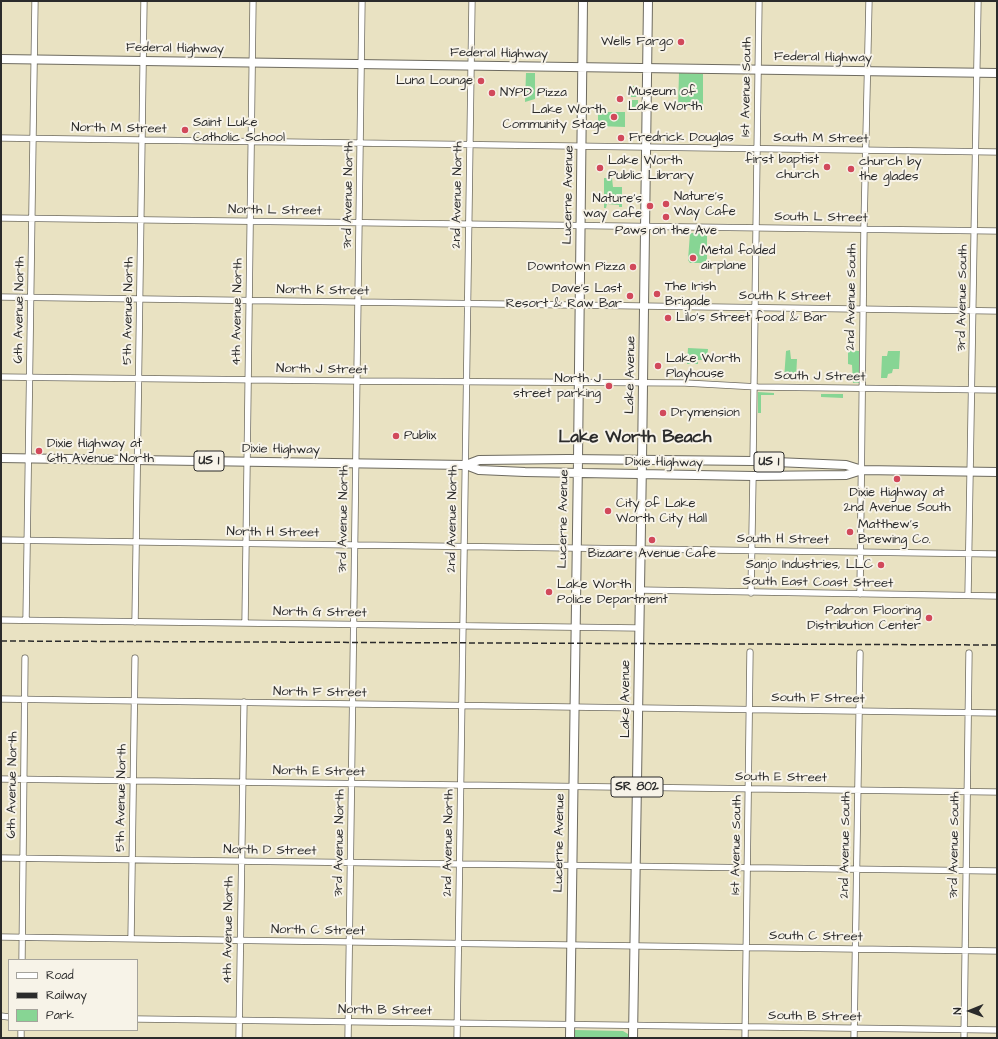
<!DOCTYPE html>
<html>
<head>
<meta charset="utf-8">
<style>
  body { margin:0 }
  #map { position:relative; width:998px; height:1039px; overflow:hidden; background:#e9e2c2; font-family:"Architects Daughter",sans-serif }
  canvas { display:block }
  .frame { position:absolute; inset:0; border:2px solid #2b2b2b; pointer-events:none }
  .legend { position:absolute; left:8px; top:959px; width:130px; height:72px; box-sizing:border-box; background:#f7f3e8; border:1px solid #a5a39c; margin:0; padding:5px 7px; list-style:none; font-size:12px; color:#2b2b2b }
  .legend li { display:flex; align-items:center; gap:8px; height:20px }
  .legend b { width:20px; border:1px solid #a5a39c }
  .north { position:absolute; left:950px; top:991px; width:40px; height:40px; -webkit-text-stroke:3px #f7f3e8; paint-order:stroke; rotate:269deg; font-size:11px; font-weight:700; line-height:16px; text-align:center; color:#2b2b2b }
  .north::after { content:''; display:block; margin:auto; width:14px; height:18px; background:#2b2b2b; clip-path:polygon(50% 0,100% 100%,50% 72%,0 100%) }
</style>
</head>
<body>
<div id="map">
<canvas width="998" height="1039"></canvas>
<div class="frame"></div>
<ul class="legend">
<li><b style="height:5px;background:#fff"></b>Road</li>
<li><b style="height:5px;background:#2b2b2b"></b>Railway</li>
<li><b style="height:11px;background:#87d594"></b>Park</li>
</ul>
<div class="north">N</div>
</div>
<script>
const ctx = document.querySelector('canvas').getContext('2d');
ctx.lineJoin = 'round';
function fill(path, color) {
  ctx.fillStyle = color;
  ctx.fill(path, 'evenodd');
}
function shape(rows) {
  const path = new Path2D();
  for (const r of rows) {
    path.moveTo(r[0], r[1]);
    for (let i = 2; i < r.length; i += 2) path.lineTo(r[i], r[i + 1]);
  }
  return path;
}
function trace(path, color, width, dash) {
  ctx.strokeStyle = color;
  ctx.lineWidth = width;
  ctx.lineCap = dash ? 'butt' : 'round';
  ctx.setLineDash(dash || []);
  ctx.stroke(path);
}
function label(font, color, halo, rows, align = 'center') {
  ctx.font = font + ' "Architects Daughter",sans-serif';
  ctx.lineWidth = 4;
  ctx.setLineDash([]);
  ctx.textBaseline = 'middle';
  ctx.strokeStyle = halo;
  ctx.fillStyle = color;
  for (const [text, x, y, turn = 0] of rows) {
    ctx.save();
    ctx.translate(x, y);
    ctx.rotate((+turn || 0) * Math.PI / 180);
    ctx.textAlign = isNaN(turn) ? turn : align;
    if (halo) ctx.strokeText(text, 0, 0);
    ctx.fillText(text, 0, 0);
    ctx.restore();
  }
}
const green = shape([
  [526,73,535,73,535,99,525,102],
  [679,73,703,74,703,106,678,107],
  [628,86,638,86,638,97,631,97],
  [632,100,638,100,638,111,636,111,636,109,633,109,633,111,628,111],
  [598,112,625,112,625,127,598,126],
  [604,178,612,178,613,187,622,187,622,207,619,207,619,205,607,204,606,208,604,208],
  [690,233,707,233,707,263,690,263,688,260],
  [688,348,708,349,707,360,698,360,698,364,687,364],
  [790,350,791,359,797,359,796,379,784,379,786,351],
  [848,350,859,351,859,383,853,383,852,365,848,364],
  [888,351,900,351,899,369,893,369,892,373,888,374,887,378,881,378,882,356,887,356],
  [758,392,774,393,774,395,761,395,761,413,758,413],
  [821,394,843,394,843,398,821,397],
  [575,1030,623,1031,628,1034,628,1038,575,1038]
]);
const minor = shape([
  [1,138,997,152],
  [1,218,997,231],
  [1,297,997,311],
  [1,377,357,381,685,383,758,387,997,390],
  [753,461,759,1],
  [1,540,997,554],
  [639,590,997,596],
  [751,593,753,476],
  [860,594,864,226,869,1],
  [968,595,978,1],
  [1,620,639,628],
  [26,620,35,1],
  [135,622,144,1],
  [245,623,253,1],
  [1,699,997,713],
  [1,779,997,792],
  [1,858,997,871],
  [1,937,997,951],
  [131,939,135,658],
  [22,960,25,658],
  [1,1016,9,1017],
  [137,1019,997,1030],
  [21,1038,21,1030],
  [239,1038,244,702],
  [348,1038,362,1],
  [457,1038,472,1],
  [745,1038,750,652],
  [854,1038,860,653],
  [964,1038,969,653]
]);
const secondary = shape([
  [1,59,997,73],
  [578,459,583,1],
  [642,460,648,1]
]);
const primary = shape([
  [1,458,466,465,479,470,525,472,753,476,846,475,862,470],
  [466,465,479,460,568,459,753,461,846,465,862,470,997,472],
  [570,1038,578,459],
  [633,1038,642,460]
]);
const rail = shape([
  [1,641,997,645]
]);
const markers = [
  [681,42,4,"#d1495b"],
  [481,81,4,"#d1495b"],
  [492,93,4,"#d1495b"],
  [620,99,4,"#d1495b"],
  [614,117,4,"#d1495b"],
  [185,130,4,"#d1495b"],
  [621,138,4,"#d1495b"],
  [827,167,4,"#d1495b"],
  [600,168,4,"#d1495b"],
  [851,169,4,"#d1495b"],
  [666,204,4,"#d1495b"],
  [650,206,4,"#d1495b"],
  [666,217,4,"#d1495b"],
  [693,258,4,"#d1495b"],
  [633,267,4,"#d1495b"],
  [657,294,4,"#d1495b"],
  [630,296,4,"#d1495b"],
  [668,318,4,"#d1495b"],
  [658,366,4,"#d1495b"],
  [609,386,4,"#d1495b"],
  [663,413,4,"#d1495b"],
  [396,436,4,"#d1495b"],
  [39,451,4,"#d1495b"],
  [897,479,4,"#d1495b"],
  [608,511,4,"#d1495b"],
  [850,532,4,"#d1495b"],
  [652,540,4,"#d1495b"],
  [881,565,4,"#d1495b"],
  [549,592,4,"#d1495b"],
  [929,618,4,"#d1495b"]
];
const shields = [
  [209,461,30],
  [769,462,30],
  [637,787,52]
];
const shieldNames = [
  ["US 1",209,461],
  ["US 1",769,462],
  ["SR 802",637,787]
];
const poiNames = [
  ["Wells Fargo",673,42,"right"],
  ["Luna Lounge",473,81,"right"],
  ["Museum of",628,92],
  ["Lake Worth",628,107],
  ["NYPD Pizza",500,93],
  ["Lake Worth",606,110,"right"],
  ["Community Stage",606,125,"right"],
  ["Saint Luke",193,123],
  ["Catholic School",193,138],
  ["Fredrick Douglas",629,138],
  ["first baptist",819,160,"right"],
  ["church",819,175,"right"],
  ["Lake Worth",608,161],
  ["Public Library",608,176],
  ["church by",859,162],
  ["the glades",859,177],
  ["Nature's",674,197],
  ["Way Cafe",674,212],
  ["Nature's",642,199,"right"],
  ["way cafe",642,214,"right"],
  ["Paws on the Ave",666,231,"center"],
  ["Metal folded",701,251],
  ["airplane",701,266],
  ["Downtown Pizza",625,267,"right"],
  ["The Irish",665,287],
  ["Brigade",665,302],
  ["Dave's Last",622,289,"right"],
  ["Resort & Raw Bar",622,304,"right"],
  ["Lilo's Street food & Bar",676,318],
  ["Lake Worth",666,359],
  ["Playhouse",666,374],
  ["North J",601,379,"right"],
  ["street parking",601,394,"right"],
  ["Drymension",671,413],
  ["Publix",404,436],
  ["Dixie Highway at",47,444],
  ["6th Avenue North",47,459],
  ["Dixie Highway at",897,493,"center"],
  ["2nd Avenue South",897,508,"center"],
  ["City of Lake",616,504],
  ["Worth City Hall",616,519],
  ["Matthew's",858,525],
  ["Brewing Co.",858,540],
  ["Bizaare Avenue Cafe",652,554,"center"],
  ["Sanjo Industries, LLC",873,565,"right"],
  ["Lake Worth",557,585],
  ["Police Department",557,600],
  ["Padron Flooring",921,611,"right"],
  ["Distribution Center",921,626,"right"]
];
const streetNames = [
  ["Federal Highway",175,49,1],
  ["Federal Highway",499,54,1],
  ["Federal Highway",823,58,1],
  ["1st Avenue South",747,87,-89],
  ["North M Street",119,129,1],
  ["South M Street",821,139,1],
  ["3rd Avenue North",349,195,-89],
  ["2nd Avenue North",458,195,-89],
  ["Lucerne Avenue",569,195,-89],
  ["North L Street",275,211,1],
  ["South L Street",821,218,1],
  ["North K Street",323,291,1],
  ["South K Street",785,297,1],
  ["2nd Avenue South",852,297,-89],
  ["3rd Avenue South",963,298,-89],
  ["6th Avenue North",20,310,-89],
  ["5th Avenue North",129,311,-89],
  ["4th Avenue North",238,312,-89],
  ["North J Street",322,370,1],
  ["Lake Avenue",631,375,-89],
  ["South J Street",820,377,1],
  ["Dixie Highway",281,450,1],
  ["Dixie Highway",664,463,1],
  ["3rd Avenue North",344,519,-89],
  ["2nd Avenue North",453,519,-89],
  ["Lucerne Avenue",564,519,-89],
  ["North H Street",273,533,1],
  ["South H Street",783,540,1],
  ["South East Coast Street",818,583,1],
  ["North G Street",320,613,1],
  ["North F Street",320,693,1],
  ["Lake Avenue",626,699,-90],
  ["South F Street",818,699,1],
  ["North E Street",319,772,1],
  ["South E Street",781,778,1],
  ["6th Avenue North",13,785,-89],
  ["5th Avenue North",122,798,-89],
  ["3rd Avenue North",340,843,-89],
  ["2nd Avenue North",449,843,-89],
  ["Lucerne Avenue",560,843,-89],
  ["1st Avenue South",737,845,-89],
  ["2nd Avenue South",846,845,-89],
  ["3rd Avenue South",955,845,-89],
  ["North D Street",270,851,1],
  ["4th Avenue North",229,930,-89],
  ["North C Street",318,931,1],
  ["South C Street",816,937,1],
  ["North B Street",385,1011,1],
  ["South B Street",815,1017,1]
];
const districtNames = [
  ["Lake Worth Beach",635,438]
];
fill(green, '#87d594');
trace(minor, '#6e6b60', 7);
trace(secondary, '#6e6b60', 10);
trace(primary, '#6e6b60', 10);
trace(minor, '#fff', 5.5);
trace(secondary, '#fff', 8);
trace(primary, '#fff', 8);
trace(rail, '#2b2b2b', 1.5, [6, 3]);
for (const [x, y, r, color] of markers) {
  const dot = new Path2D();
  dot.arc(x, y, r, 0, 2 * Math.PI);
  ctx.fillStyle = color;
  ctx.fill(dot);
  trace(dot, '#f7f3e8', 1.5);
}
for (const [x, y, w] of shields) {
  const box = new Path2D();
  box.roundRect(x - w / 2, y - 10, w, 20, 3);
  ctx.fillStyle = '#f7f3e8';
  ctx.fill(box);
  trace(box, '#2b2b2b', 1);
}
label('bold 12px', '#2b2b2b', null, shieldNames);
label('13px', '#2b2b2b', '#f7f3e8', poiNames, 'left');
label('13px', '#2b2b2b', '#f7f3e8', streetNames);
label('bold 17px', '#2b2b2b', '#f7f3e8', districtNames);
</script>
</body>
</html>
